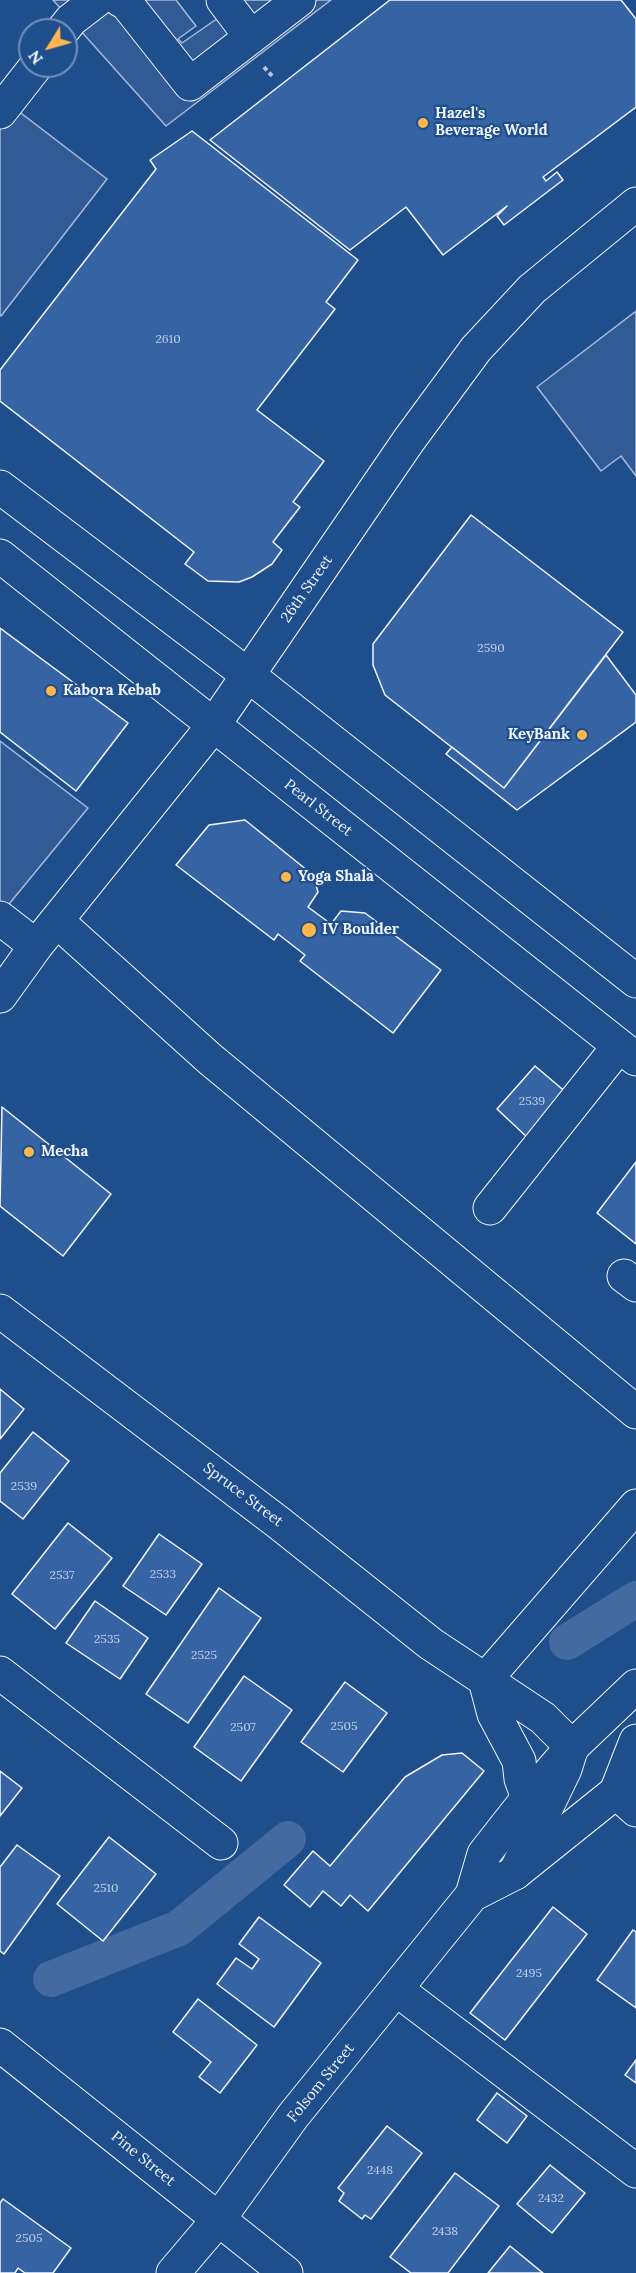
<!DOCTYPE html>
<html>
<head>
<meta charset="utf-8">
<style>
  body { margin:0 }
  #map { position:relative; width:636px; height:2273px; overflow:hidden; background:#1f4e8c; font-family:Lora,serif }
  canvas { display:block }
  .north { position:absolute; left:18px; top:18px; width:60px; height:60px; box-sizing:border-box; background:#1f4e8c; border:2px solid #7391ba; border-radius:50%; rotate:233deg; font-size:16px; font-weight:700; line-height:24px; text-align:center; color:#f2f6ff }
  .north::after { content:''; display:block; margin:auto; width:21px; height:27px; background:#ffb74d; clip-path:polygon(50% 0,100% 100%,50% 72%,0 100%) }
</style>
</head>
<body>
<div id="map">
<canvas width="636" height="2273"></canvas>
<div class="north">N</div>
</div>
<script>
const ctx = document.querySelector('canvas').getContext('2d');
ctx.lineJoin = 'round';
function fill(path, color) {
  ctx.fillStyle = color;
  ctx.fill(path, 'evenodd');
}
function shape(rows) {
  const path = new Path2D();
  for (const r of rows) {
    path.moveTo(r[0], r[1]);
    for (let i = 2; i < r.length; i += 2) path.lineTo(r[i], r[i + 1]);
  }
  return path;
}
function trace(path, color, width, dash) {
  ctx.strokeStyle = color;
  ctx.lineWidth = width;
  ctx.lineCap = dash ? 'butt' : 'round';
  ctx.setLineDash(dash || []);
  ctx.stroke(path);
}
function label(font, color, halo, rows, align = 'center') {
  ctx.font = font + ' Lora,serif';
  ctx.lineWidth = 4.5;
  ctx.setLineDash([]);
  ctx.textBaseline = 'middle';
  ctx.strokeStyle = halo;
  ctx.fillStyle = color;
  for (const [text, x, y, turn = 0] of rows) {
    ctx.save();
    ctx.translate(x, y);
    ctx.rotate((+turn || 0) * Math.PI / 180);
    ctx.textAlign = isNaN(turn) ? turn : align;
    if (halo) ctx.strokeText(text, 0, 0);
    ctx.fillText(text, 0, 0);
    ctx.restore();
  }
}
const built = shape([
  [53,0,176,0,196,26,178,39,182,43,244,0,331,0,166,126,53,0],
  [0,97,107,179,1,316,0,315,0,97],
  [636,311,636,476,621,456,601,471,537,387,636,311],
  [0,741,88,808,0,915,0,741]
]);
const canal = shape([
  [567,1642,636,1599],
  [51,1979,179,1928,288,1839]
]);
const building = shape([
  [390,0,621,0,636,19,636,107,543,177,546,181,557,172,563,180,504,225,497,216,507,206,443,255,406,207,350,250,210,140,390,0],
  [192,131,358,260,326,302,335,309,257,410,324,461,293,502,300,507,273,542,282,550,272,564,252,577,239,582,208,581,185,564,194,552,0,401,0,370,156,169,150,160,192,131],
  [471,515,623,632,504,788,385,695,373,665,373,644,471,515],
  [0,628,128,723,76,791,0,732,0,628],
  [606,655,636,695,636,722,517,810,446,754,452,747,504,788,606,655],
  [245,820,313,875,318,892,308,907,331,924,341,911,365,913,441,970,393,1033,300,961,305,955,278,934,274,940,176,865,209,825,245,820],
  [535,1066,568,1094,529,1139,497,1109,535,1066],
  [2,1107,111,1194,63,1256,0,1206,2,1107],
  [636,1162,636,1244,597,1213,636,1162],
  [0,1389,24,1409,0,1439,0,1389],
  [33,1432,69,1461,23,1519,0,1501,0,1473,33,1432],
  [68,1523,112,1558,55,1629,12,1594,68,1523],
  [159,1534,202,1564,166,1615,123,1586,159,1534],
  [219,1588,261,1618,188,1723,146,1694,219,1588],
  [95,1601,148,1638,120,1679,66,1643,95,1601],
  [244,1676,292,1710,241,1781,194,1747,244,1676],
  [345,1682,387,1713,343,1772,301,1742,345,1682],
  [462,1753,484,1771,368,1911,350,1895,341,1906,323,1891,310,1907,284,1885,313,1851,330,1866,405,1777,442,1755,462,1753],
  [0,1771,22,1788,0,1816,0,1771],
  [109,1837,156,1874,103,1941,57,1904,109,1837],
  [17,1845,60,1876,4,1954,0,1951,0,1867,17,1845],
  [553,1907,587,1934,505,2040,470,2013,553,1907],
  [259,1917,321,1963,274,2027,217,1984,236,1958,252,1969,259,1959,239,1944,259,1917],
  [633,1930,636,1932,636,2008,597,1980,633,1930],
  [198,1999,257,2045,220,2093,199,2077,211,2062,173,2032,198,1999],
  [636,2060,636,2083,625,2075,636,2060],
  [497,2093,527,2116,507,2143,477,2120,497,2093],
  [387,2126,422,2153,371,2219,365,2215,362,2219,339,2201,344,2193,338,2188,387,2126],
  [550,2165,585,2193,552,2233,517,2204,550,2165],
  [455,2173,499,2206,448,2273,411,2273,390,2257,455,2173],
  [3,2199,71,2248,53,2273,25,2273,18,2268,15,2273,0,2273,0,2203,3,2199],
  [510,2246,543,2273,488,2273,510,2246]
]);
const path = shape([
  [264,67,273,77]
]);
const minor = shape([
  [120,0,126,3,190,84,299,0],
  [223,0,251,37],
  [63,30,71,20,97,0],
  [0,112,36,66],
  [0,918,36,946],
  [57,921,210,1059,636,1412],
  [0,996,36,946,213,726,409,440,476,349,532,289,636,204],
  [490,1208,619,1046],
  [624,1276,636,1285],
  [0,1311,279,1523,431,1644,543,1718,572,1747,565,1769,515,1873],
  [0,1673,221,1843],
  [485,1680,636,1506],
  [485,1680,494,1714,519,1761,521,1779,528,1798],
  [636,1741,616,1792,636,1810],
  [396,1989,636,2171],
  [0,2045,286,2273]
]);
const major = shape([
  [0,487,248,675,636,981],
  [0,556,636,1059],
  [472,1895,515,1873,616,1792,636,1772],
  [173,2273,218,2220,293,2116,472,1895,484,1854,528,1798,572,1747,636,1686]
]);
const markers = [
  [423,123,6,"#ffb74d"],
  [51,691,6,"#ffb74d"],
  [582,735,6,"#ffb74d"],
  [286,877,6,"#ffb74d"],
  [309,930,8,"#ffb74d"],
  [29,1152,6,"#ffb74d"]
];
const numberNames = [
  ["2610",168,340],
  ["2590",491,649],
  ["2539",532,1102],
  ["2539",24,1487],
  ["2533",163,1575],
  ["2537",62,1576],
  ["2535",107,1640],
  ["2525",204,1656],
  ["2505",344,1727],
  ["2507",243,1728],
  ["2510",106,1889],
  ["2495",529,1974],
  ["2448",380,2171],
  ["2432",551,2199],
  ["2438",445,2232],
  ["2505",29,2239]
];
const poiNames = [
  ["Hazel's",435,114],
  ["Beverage World",435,131],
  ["Kabora Kebab",63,691],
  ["KeyBank",570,735,"right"],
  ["Yoga Shala",298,877],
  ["IV Boulder",322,930],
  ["Mecha",41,1152]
];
const streetNames = [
  ["26th Street",307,589,-55],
  ["Pearl Street",318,808,38],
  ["Spruce Street",243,1495,37],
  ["Folsom Street",321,2083,-51],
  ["Pine Street",143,2159,39]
];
fill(built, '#305b95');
trace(built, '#a8bbd7', 1.5);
trace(canal, '#446ba0', 36);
fill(building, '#3563a3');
trace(building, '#f2f6ff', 1.5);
trace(minor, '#f2f6ff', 35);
trace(major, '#f2f6ff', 35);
trace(path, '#b3c4dc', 4, [4.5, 3]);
trace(minor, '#1f4e8c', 33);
trace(major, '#1f4e8c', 33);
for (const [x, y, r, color] of markers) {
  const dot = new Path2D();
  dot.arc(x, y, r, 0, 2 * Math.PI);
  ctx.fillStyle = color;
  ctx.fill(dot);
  trace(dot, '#1f4e8c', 2);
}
label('12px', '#c3d1e8', null, numberNames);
label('bold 15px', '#f2f6ff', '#1f4e8c', poiNames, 'left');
label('15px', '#f2f6ff', '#1f4e8c', streetNames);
</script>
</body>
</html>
